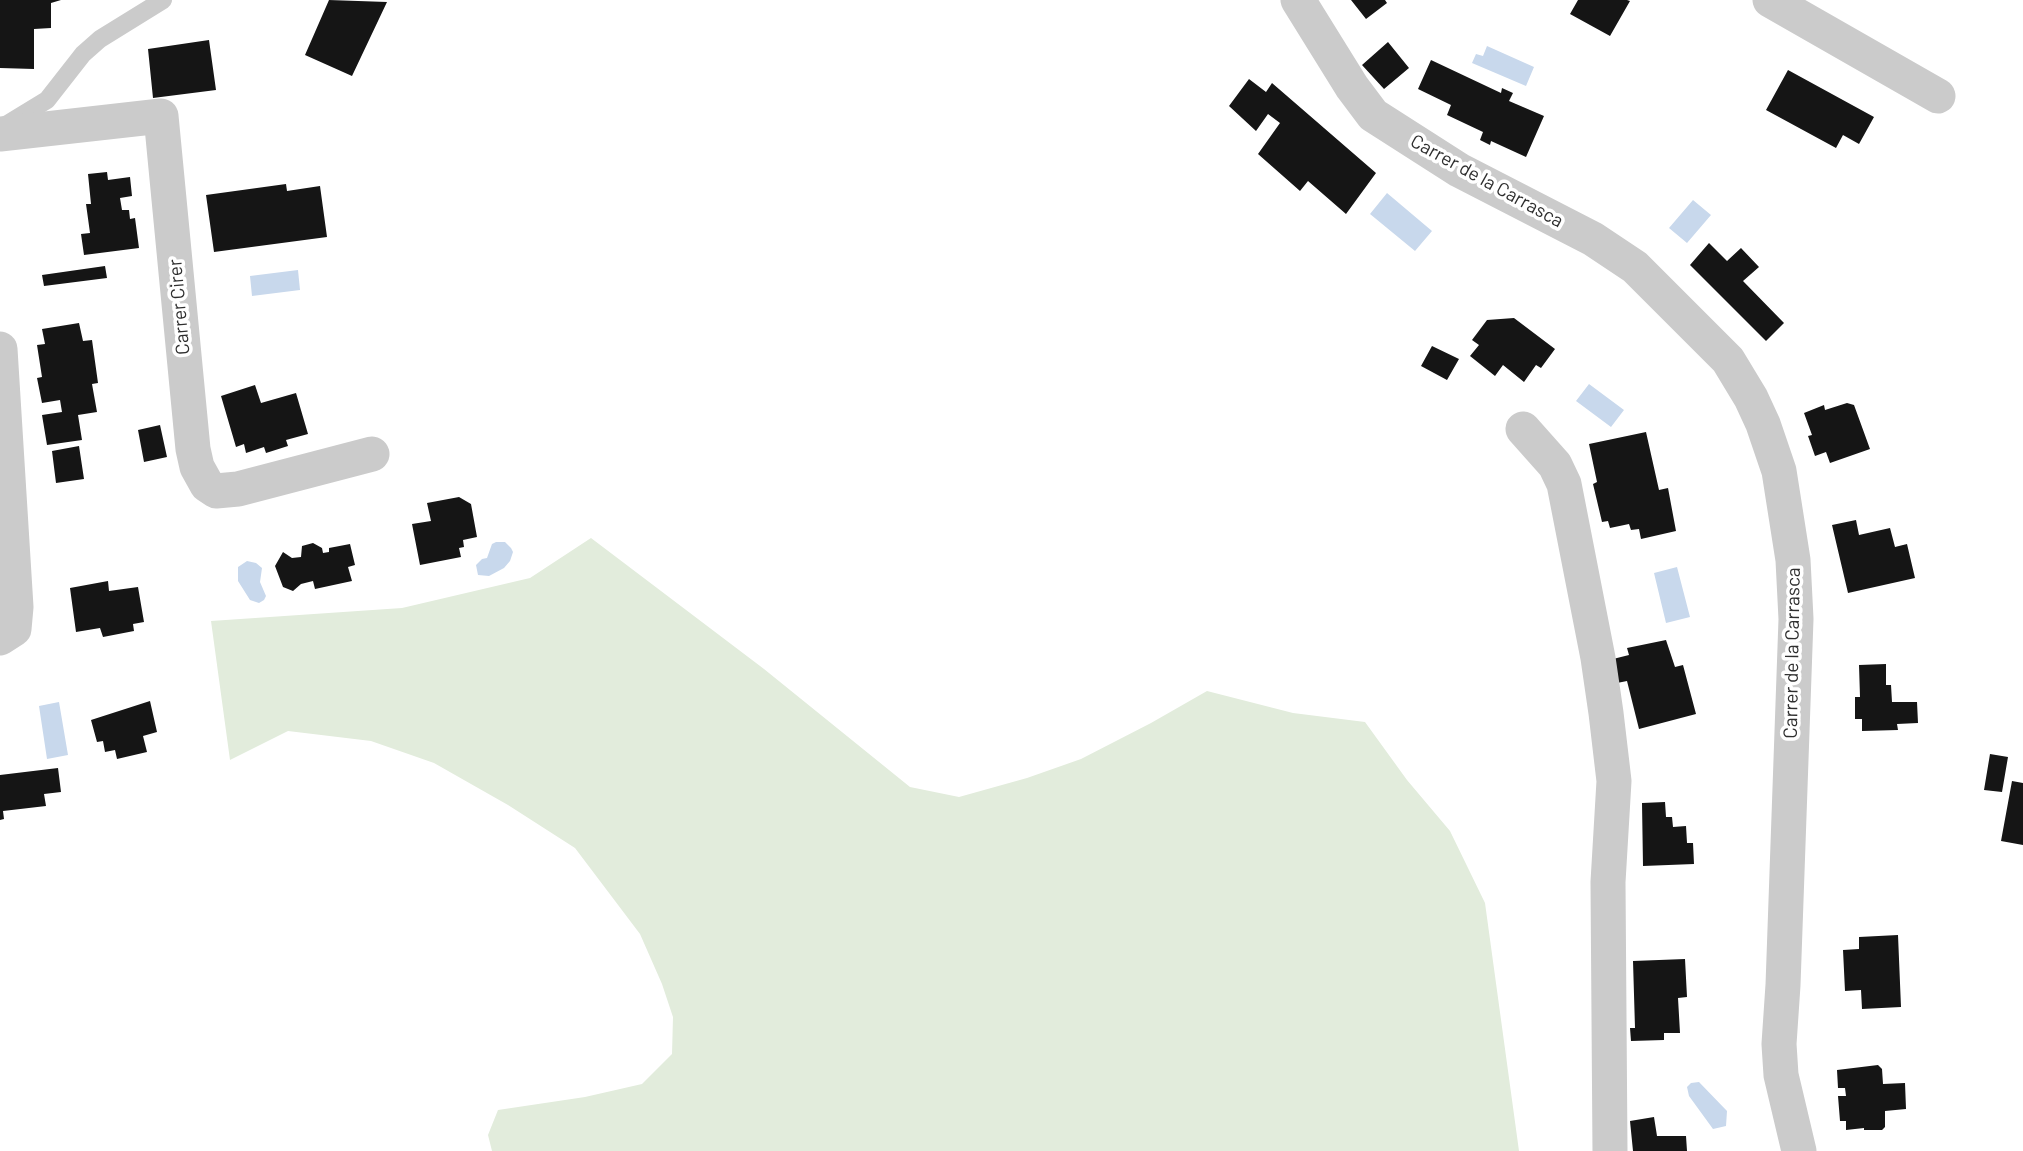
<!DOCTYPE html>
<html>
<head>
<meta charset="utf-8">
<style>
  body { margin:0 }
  canvas { display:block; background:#fff }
</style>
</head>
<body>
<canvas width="2023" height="1151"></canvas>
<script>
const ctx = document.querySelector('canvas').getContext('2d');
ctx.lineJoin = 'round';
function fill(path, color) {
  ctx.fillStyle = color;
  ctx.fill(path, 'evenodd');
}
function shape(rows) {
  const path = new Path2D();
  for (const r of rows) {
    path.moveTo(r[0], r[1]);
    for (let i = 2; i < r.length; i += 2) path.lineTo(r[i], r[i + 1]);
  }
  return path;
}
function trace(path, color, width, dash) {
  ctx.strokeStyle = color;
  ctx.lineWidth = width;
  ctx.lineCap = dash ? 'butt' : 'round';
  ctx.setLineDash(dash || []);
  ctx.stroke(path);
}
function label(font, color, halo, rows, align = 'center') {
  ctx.font = font + ' Barlow,sans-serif';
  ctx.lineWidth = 7;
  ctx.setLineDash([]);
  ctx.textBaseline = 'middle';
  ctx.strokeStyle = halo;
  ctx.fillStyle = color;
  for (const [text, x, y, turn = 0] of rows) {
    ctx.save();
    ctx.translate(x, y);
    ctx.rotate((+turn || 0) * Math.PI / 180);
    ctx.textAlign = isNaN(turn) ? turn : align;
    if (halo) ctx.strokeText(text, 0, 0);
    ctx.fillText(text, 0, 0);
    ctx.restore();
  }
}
const green = shape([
  [591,538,764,669,910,787,959,797,1027,778,1081,759,1151,723,1207,691,1293,713,1365,722,1407,780,1450,831,1485,903,1519,1151,492,1151,488,1135,498,1110,585,1097,642,1084,672,1054,673,1017,662,984,640,934,575,848,508,805,434,763,371,741,288,731,230,760,211,621,402,608,530,578]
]);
const water = shape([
  [1487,46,1534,67,1526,86,1472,63,1476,54,1483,56],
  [1387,193,1432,231,1415,251,1370,214],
  [1693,200,1711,215,1687,243,1669,228],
  [298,270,300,290,252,296,250,276],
  [1589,384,1624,410,1611,427,1576,401],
  [496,542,505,542,511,548,513,552,510,561,504,568,489,576,478,575,476,565,482,559,487,558,492,544],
  [247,561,256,563,262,568,260,582,266,596,264,600,259,603,250,600,238,581,238,567],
  [1677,567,1690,617,1666,623,1654,573],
  [59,702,68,755,47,759,39,706],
  [1699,1082,1727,1111,1726,1126,1713,1129,1689,1096,1687,1087,1691,1083]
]);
const building = shape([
  [0,0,61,0,51,3,51,28,34,29,34,69,0,68],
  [329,0,387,2,352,76,305,55],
  [1351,0,1385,0,1387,3,1366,19],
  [1578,0,1627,0,1630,1,1610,36,1570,14],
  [209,40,216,90,153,98,148,49],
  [1388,42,1409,68,1384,89,1362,65],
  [1431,60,1501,93,1502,88,1513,93,1509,101,1544,116,1526,157,1491,141,1490,145,1480,140,1483,132,1447,115,1451,105,1418,89],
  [1788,70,1874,117,1859,144,1843,135,1836,148,1766,110],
  [1249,79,1266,92,1272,83,1376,173,1346,214,1308,181,1300,191,1258,154,1280,123,1268,114,1256,131,1229,106],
  [107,172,108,180,130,177,132,196,120,198,122,210,129,210,130,219,135,218,139,248,84,255,81,234,90,233,86,204,91,204,88,174],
  [286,184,287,191,320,186,327,237,214,252,206,195],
  [1709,243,1727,261,1741,248,1759,267,1743,281,1784,323,1766,341,1690,265],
  [105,266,107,278,44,286,42,275],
  [1514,318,1555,349,1541,368,1536,365,1524,382,1503,365,1495,376,1470,356,1479,345,1472,340,1487,320],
  [79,323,83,341,92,340,98,383,92,384,97,412,78,415,82,440,47,445,42,415,62,412,60,400,42,403,37,378,42,377,37,345,45,344,42,329],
  [1432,346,1459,359,1447,380,1421,366],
  [255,385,261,403,296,393,308,434,286,440,288,446,266,453,264,447,246,453,244,444,236,447,221,396],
  [1847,403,1854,405,1870,449,1830,463,1826,452,1815,456,1808,436,1812,435,1804,413,1824,405,1825,410],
  [160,425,167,457,144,462,138,430],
  [1646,432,1659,490,1668,488,1676,531,1641,539,1639,529,1631,530,1629,524,1610,528,1608,521,1602,522,1593,484,1597,482,1589,444],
  [79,446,84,479,56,483,52,451],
  [459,497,471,504,477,537,463,540,464,547,459,548,461,557,420,565,412,524,431,521,427,503],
  [1856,520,1859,535,1890,528,1895,547,1907,544,1915,578,1848,593,1832,525],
  [313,543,322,548,323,553,329,552,329,548,350,544,355,565,348,567,352,581,315,589,313,581,301,584,293,591,283,587,275,566,283,552,292,558,301,557,302,546],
  [108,581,109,591,138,587,144,622,133,624,134,631,103,637,100,628,76,632,70,588],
  [1666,640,1675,667,1683,665,1696,714,1639,729,1627,681,1617,683,1613,659,1629,655,1627,648],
  [1886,664,1886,685,1891,685,1892,702,1917,702,1918,723,1897,724,1898,730,1862,731,1862,719,1855,719,1855,697,1860,697,1859,665],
  [150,701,157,732,143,736,147,752,117,759,115,750,105,752,103,741,97,742,91,720],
  [1990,754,2008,757,2002,792,1984,790],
  [58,768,61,792,44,794,46,806,3,811,4,819,0,820,0,775],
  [2012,781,2023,783,2023,845,2001,841],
  [1665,802,1666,817,1672,817,1673,827,1686,826,1687,843,1693,843,1694,864,1643,866,1642,803],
  [1898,935,1901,1007,1862,1009,1861,990,1845,991,1843,950,1859,949,1859,937],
  [1685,959,1687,997,1678,998,1680,1033,1664,1033,1664,1040,1631,1041,1630,1028,1635,1028,1633,961],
  [1878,1065,1882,1069,1883,1084,1905,1083,1906,1109,1885,1111,1885,1127,1882,1130,1864,1130,1864,1128,1846,1130,1846,1121,1840,1121,1838,1096,1846,1096,1845,1088,1838,1088,1837,1070],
  [1654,1117,1657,1136,1686,1136,1687,1151,1633,1151,1630,1121]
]);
const lane = shape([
  [6,125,47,100,83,54,100,39,163,0]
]);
const street = shape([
  [1298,0,1352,87,1373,115,1459,170,1593,239,1635,267,1728,360,1751,398,1763,424,1779,471,1793,560,1796,619,1783,985,1779,1044,1781,1075,1799,1151],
  [1770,0,1938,96],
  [0,134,161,116,193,449,197,467,207,485,216,491,238,489,372,454],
  [0,349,16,607,14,629,0,638],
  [1523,429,1555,465,1564,484,1598,658,1606,713,1614,781,1608,882,1610,1151]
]);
const streetNames = [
  ["Carrer de la Carrasca",1487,181,29],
  ["Carrer Cirer",179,307,-95],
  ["Carrer de la Carrasca",1792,653,-89]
];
fill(green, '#e2ecdc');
fill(water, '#c8d8ec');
fill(building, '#151515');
trace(lane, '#cbcbcb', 18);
trace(street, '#cbcbcb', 35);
label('19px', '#2e2e2e', '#fff', streetNames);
</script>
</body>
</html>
